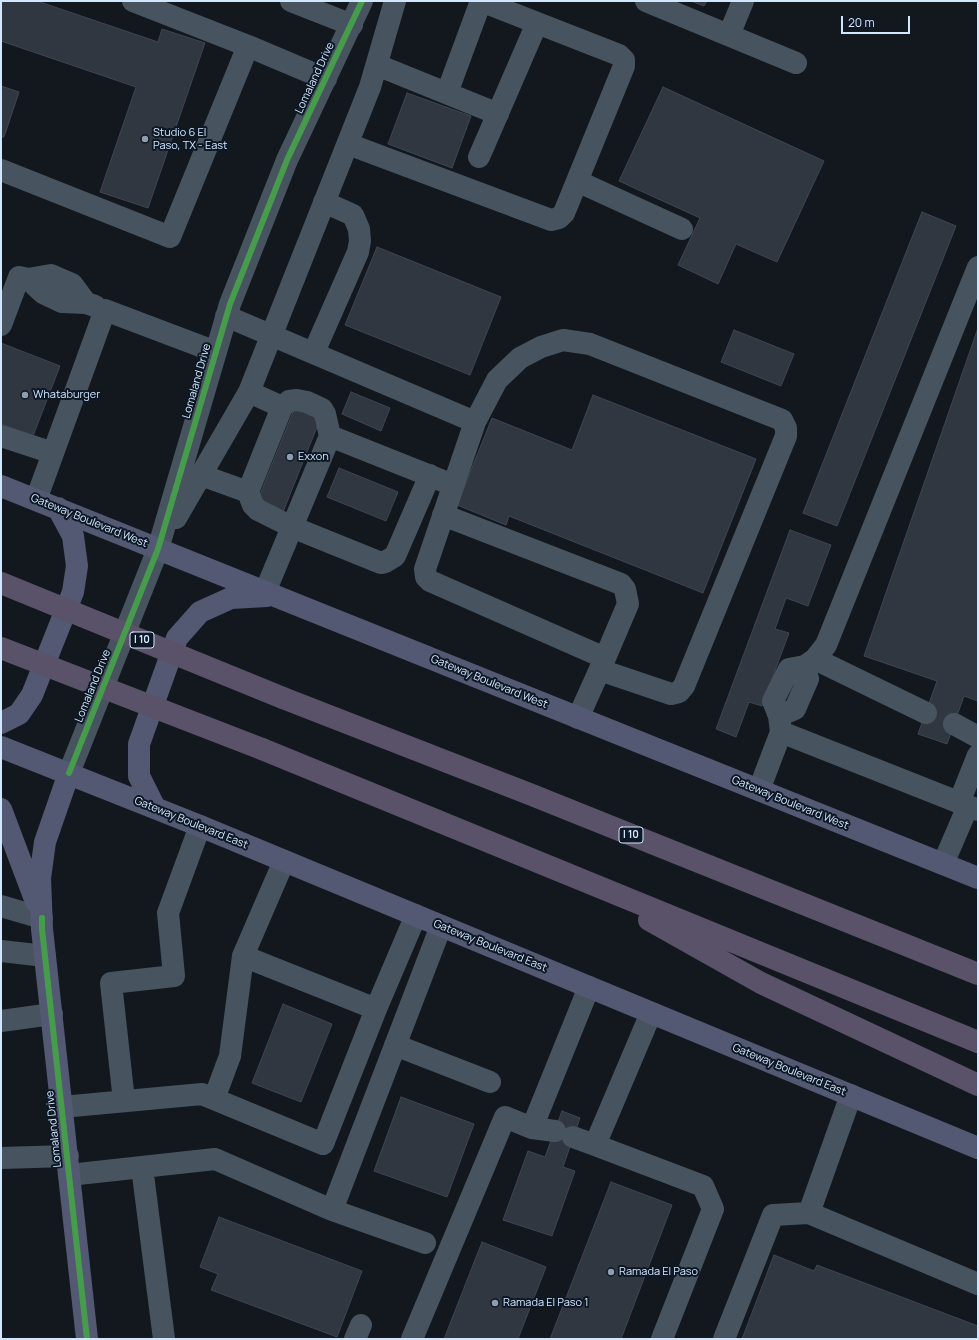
<!DOCTYPE html>
<html>
<head>
<meta charset="utf-8">
<style>
  body { margin:0 }
  #map { position:relative; width:979px; height:1340px; overflow:hidden; background:#13181f; font-family:Manrope,sans-serif }
  canvas { display:block }
  .frame { position:absolute; inset:0; border:2px solid #d1e6ff; pointer-events:none }
  .scale { position:absolute; left:841px; top:16px; width:69px; height:18px; box-sizing:border-box; border:2px solid #d1e6ff; border-top:0; padding-left:5px; font-size:12px; line-height:14px; white-space:nowrap; color:#d1e6ff; -webkit-text-stroke:3px #0e1724; paint-order:stroke }
</style>
</head>
<body>
<div id="map">
<canvas width="979" height="1340"></canvas>
<div class="frame"></div>
<div class="scale">20 m</div>
</div>
<script>
const ctx = document.querySelector('canvas').getContext('2d');
ctx.lineJoin = 'round';
function fill(path, color) {
  ctx.fillStyle = color;
  ctx.fill(path, 'evenodd');
}
function shape(rows) {
  const path = new Path2D();
  for (const r of rows) {
    path.moveTo(r[0], r[1]);
    for (let i = 2; i < r.length; i += 2) path.lineTo(r[i], r[i + 1]);
  }
  return path;
}
function trace(path, color, width, dash) {
  ctx.strokeStyle = color;
  ctx.lineWidth = width;
  ctx.lineCap = dash ? 'butt' : 'round';
  ctx.setLineDash(dash || []);
  ctx.stroke(path);
}
function label(font, color, halo, rows, align = 'center') {
  ctx.font = font + ' Manrope,sans-serif';
  ctx.lineWidth = 4;
  ctx.setLineDash([]);
  ctx.textBaseline = 'middle';
  ctx.strokeStyle = halo;
  ctx.fillStyle = color;
  for (const [text, x, y, turn = 0] of rows) {
    ctx.save();
    ctx.translate(x, y);
    ctx.rotate((+turn || 0) * Math.PI / 180);
    ctx.textAlign = isNaN(turn) ? turn : align;
    if (halo) ctx.strokeText(text, 0, 0);
    ctx.fillText(text, 0, 0);
    ctx.restore();
  }
}
const building = shape([
  [1,1,37,1,158,42,162,29,205,43,148,208,100,192,136,87,1,41,1,1],
  [691,1,707,1,704,6,691,1],
  [1,86,19,92,4,137,1,137,1,86],
  [663,87,824,161,777,262,736,244,718,284,678,265,700,218,619,181,663,87],
  [407,93,471,116,452,168,388,144,407,93],
  [922,212,956,226,837,526,803,513,922,212],
  [377,247,501,297,470,375,345,325,377,247],
  [978,328,978,701,964,696,947,744,918,734,937,681,864,656,978,328],
  [734,330,794,354,781,386,721,362,734,330],
  [1,343,60,366,33,436,1,424,1,343],
  [351,392,390,408,381,431,342,414,351,392],
  [593,395,756,459,703,593,509,516,506,525,457,505,492,418,572,450,593,395],
  [295,407,321,417,283,512,257,502,295,407],
  [339,468,398,492,386,521,327,497,339,468],
  [790,530,831,545,808,606,786,598,775,629,789,633,762,706,749,702,736,737,716,729,790,530],
  [283,1004,332,1024,301,1102,252,1083,283,1004],
  [401,1097,474,1124,447,1197,374,1171,401,1097],
  [562,1111,580,1118,563,1167,575,1171,552,1236,503,1220,528,1151,545,1157,562,1111],
  [611,1182,672,1205,621,1339,550,1339,611,1182],
  [219,1217,362,1271,337,1337,211,1290,218,1274,200,1267,219,1217],
  [482,1242,546,1267,518,1339,444,1339,482,1242],
  [774,1255,814,1271,817,1265,978,1326,978,1339,742,1339,774,1255]
]);
const minorTunnel = shape([
  [926,713,954,724]
]);
const minor = shape([
  [133,1,248,46],
  [291,1,352,25],
  [646,1,796,63],
  [729,35,743,1],
  [377,65,498,114],
  [447,93,481,1],
  [348,144,551,220,559,218,564,213,624,66,624,60,619,55,481,1],
  [479,157,537,23],
  [1,170,170,237,248,46,326,79],
  [577,181,682,229],
  [28,279,43,293,62,302,86,303,95,306],
  [226,316,475,422,425,569,426,577,430,581,605,658,578,718],
  [1,325,19,277,28,279,51,275,72,284,86,303],
  [314,352,358,252,360,241,359,229,353,215,324,202],
  [249,392,282,407,289,401,297,400,307,402,322,409,325,414,330,436,443,481],
  [475,422,497,380,520,358,541,347,563,340,590,344,782,420,786,428,786,436,684,686,679,692,671,694,600,670],
  [1,436,53,453],
  [201,475,248,492,282,407],
  [248,492,253,505,258,510,292,527,381,563,385,562,395,556,430,475],
  [36,500,105,310,216,352],
  [443,515,621,584,625,589,628,604,605,658],
  [176,518,249,392,370,87,395,1],
  [265,592,330,436],
  [815,659,926,713],
  [779,716,795,709,808,679,805,666],
  [954,724,978,737],
  [781,732,779,716,773,701,789,669,805,666,815,659,826,645,978,267],
  [69,773,158,549,230,304,287,160,362,1],
  [759,790,781,732,978,810],
  [959,803,978,755],
  [943,864,968,806],
  [1,906,42,918],
  [1,951,45,956],
  [243,956,284,861],
  [376,1009,416,915],
  [651,1013,595,1145,703,1186,713,1209,662,1339],
  [1,1021,52,1014],
  [395,1045,490,1082],
  [124,1101,111,983,174,976,168,913,200,826],
  [62,1107,202,1094,214,1099,323,1144,376,1009,243,956,230,1056,214,1099],
  [532,1128,555,1131],
  [573,1137,595,1145],
  [1,1158,68,1156],
  [142,1167,164,1339],
  [69,1175,215,1159,332,1210],
  [809,1213,851,1095],
  [425,1243,332,1210,441,926],
  [355,1339,361,1325],
  [412,1339,505,1117,532,1128,589,987],
  [724,1339,773,1215,809,1213,978,1284]
]);
const major = shape([
  [1,486,978,878],
  [1,723,19,714,32,695,73,592,77,566,73,536,58,508],
  [1,747,200,826,978,1148],
  [69,773,45,842,40,878,42,929,87,1339],
  [155,808,139,776,139,744,177,638,200,612,231,598,267,596],
  [1,809,36,902]
]);
const highway = shape([
  [283,698,532,795,978,974],
  [262,749,978,1042],
  [649,920,761,983,978,1085]
]);
const highwayBridge = shape([
  [1,583,283,698],
  [1,648,262,749]
]);
const cycleway = shape([
  [69,773,158,549,230,304,287,160,362,1],
  [42,918,42,929,87,1339]
]);
const markers = [
  [145,139,4,"#8e9eb1"],
  [25,395,4,"#8e9eb1"],
  [290,457,4,"#8e9eb1"],
  [611,1272,4,"#8e9eb1"],
  [495,1303,4,"#8e9eb1"]
];
const shields = [
  [142,640,24],
  [631,835,24]
];
const shieldNames = [
  ["I 10",142,640],
  ["I 10",631,835]
];
const streetNames = [
  ["Lomaland Drive",315,78,-65],
  ["Lomaland Drive",197,381,-74],
  ["Gateway Boulevard West",89,521,22],
  ["Gateway Boulevard West",489,682,22],
  ["Lomaland Drive",93,686,-68],
  ["Gateway Boulevard West",790,803,22],
  ["Gateway Boulevard East",191,823,22],
  ["Gateway Boulevard East",490,946,22],
  ["Gateway Boulevard East",789,1070,22],
  ["Lomaland Drive",54,1129,-96]
];
const poiNames = [
  ["Studio 6 El",153,133],
  ["Paso, TX - East",153,146],
  ["Whataburger",33,395],
  ["Exxon",298,457],
  ["Ramada El Paso",619,1272],
  ["Ramada El Paso 1",503,1303]
];
fill(building, '#313741');
trace(building, '#3d4653', 1);
trace(minorTunnel, '#303741', 22, [22, 11]);
trace(minor, '#475460', 22);
trace(major, '#535972', 22);
trace(highway, '#5a5269', 22);
trace(highwayBridge, '#5a5269', 22);
trace(cycleway, '#469c4c', 6);
for (const [x, y, r, color] of markers) {
  const dot = new Path2D();
  dot.arc(x, y, r, 0, 2 * Math.PI);
  ctx.fillStyle = color;
  ctx.fill(dot);
  trace(dot, '#0e1724', 1.5);
}
for (const [x, y, w] of shields) {
  const box = new Path2D();
  box.roundRect(x - w / 2, y - 8, w, 16, 3);
  ctx.fillStyle = '#0e1724';
  ctx.fill(box);
  trace(box, '#d1e6ff', 1);
}
label('bold 10px', '#d1e6ff', null, shieldNames);
label('11px', '#d1e6ff', '#0e1724', streetNames);
label('11px', '#d1e6ff', '#0e1724', poiNames, 'left');
</script>
</body>
</html>
